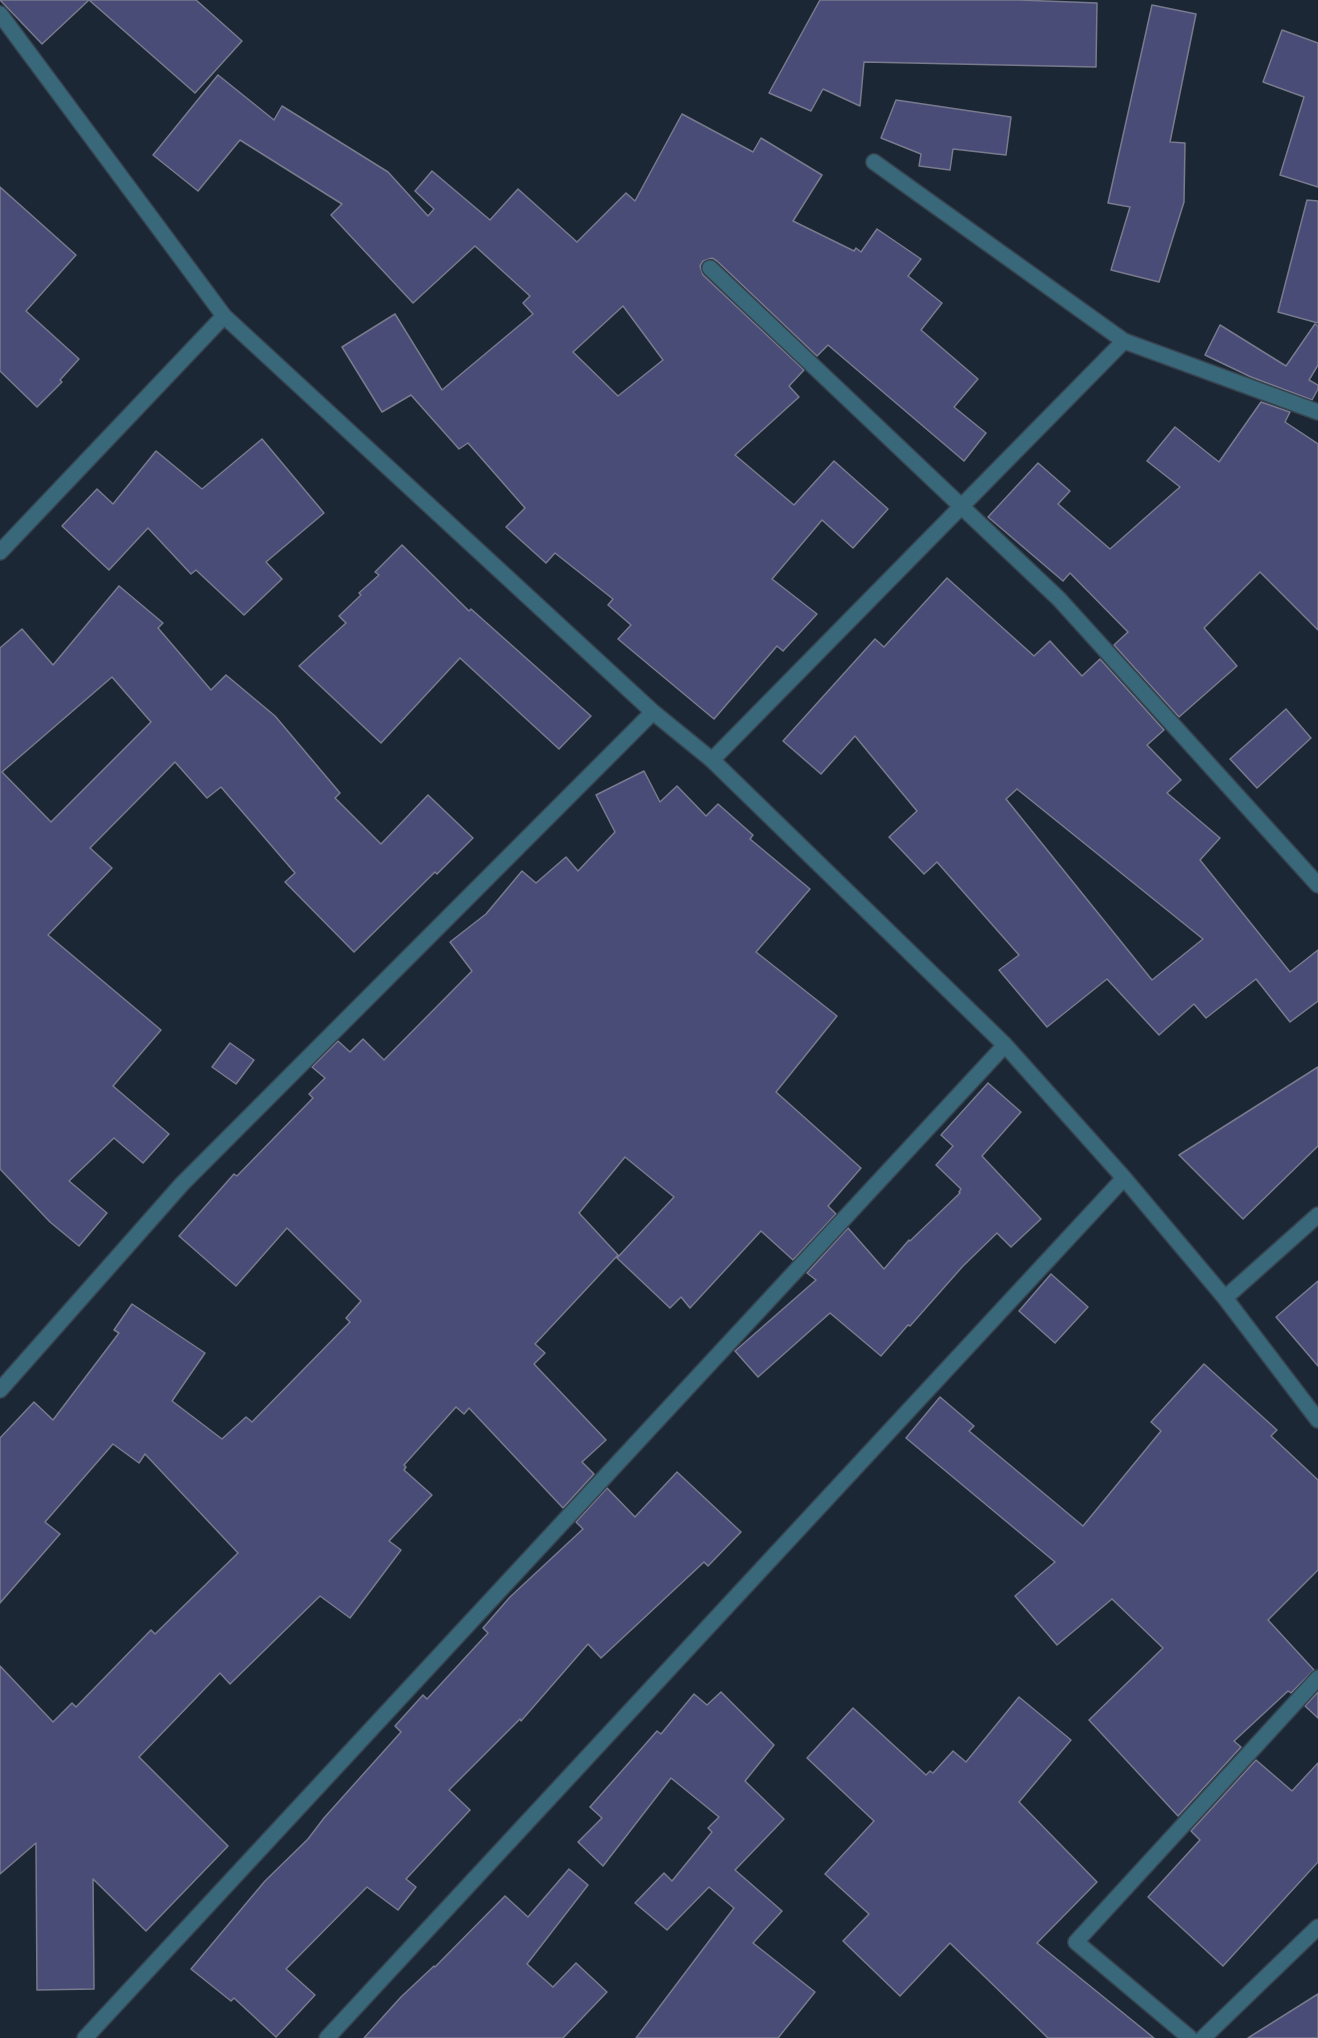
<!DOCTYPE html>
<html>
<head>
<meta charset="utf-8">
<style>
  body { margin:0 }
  canvas { display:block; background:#1b2734 }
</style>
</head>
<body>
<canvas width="1318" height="2038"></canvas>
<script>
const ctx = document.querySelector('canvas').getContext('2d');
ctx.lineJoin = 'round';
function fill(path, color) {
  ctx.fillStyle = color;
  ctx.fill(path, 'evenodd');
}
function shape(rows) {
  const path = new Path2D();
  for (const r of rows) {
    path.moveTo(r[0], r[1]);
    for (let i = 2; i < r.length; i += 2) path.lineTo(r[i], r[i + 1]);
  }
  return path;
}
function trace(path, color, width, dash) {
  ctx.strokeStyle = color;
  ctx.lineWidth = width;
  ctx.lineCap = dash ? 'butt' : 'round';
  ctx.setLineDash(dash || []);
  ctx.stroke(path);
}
const building = shape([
  [0,0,89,0,42,44,0,0],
  [89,0,196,0,242,41,195,93,89,0],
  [820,0,1019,0,1097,3,1096,67,864,62,860,106,823,89,811,111,769,93,820,0],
  [1152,5,1196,14,1170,142,1185,143,1184,202,1159,282,1111,270,1130,207,1108,203,1152,5],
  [1282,30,1318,43,1318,187,1280,175,1304,97,1263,82,1282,30],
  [218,75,274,120,282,106,388,172,428,216,434,209,415,191,432,171,490,220,518,189,577,242,626,193,635,201,682,114,753,152,761,138,822,175,793,221,854,251,856,248,861,252,877,229,921,259,908,276,942,303,921,330,978,379,954,407,986,433,964,461,828,345,817,356,717,261,712,258,703,261,700,266,703,275,804,370,789,386,799,397,735,455,794,505,834,461,888,509,853,548,822,520,772,579,817,614,783,651,777,646,714,719,618,639,631,625,608,605,613,599,555,553,546,563,506,527,525,508,468,443,459,449,411,395,382,412,342,347,395,314,442,390,533,314,523,303,530,296,475,246,413,303,331,215,342,204,240,140,198,191,153,155,218,75],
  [623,306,663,360,618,396,573,352,623,306],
  [896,100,1011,117,1006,155,953,149,950,170,919,166,921,154,881,138,896,100],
  [0,187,76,255,26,311,79,359,60,380,62,382,37,407,0,371,0,187],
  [1307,200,1318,201,1318,323,1278,312,1307,200],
  [1315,324,1318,326,1318,365,1309,380,1318,385,1318,389,1312,400,1251,377,1205,355,1220,325,1286,366,1315,324],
  [1261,402,1290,412,1285,422,1318,444,1318,630,1260,572,1204,628,1237,666,1179,717,1114,645,1128,632,1070,573,1063,581,988,517,1038,463,1070,491,1058,504,1110,549,1180,487,1147,461,1175,427,1219,462,1261,402],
  [262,439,324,513,266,562,282,579,244,615,196,570,191,574,148,528,109,570,62,526,97,489,113,504,156,451,202,489,262,439],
  [402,545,469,611,471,609,591,716,559,749,460,658,381,743,299,666,346,623,339,616,361,595,359,593,379,575,375,572,402,545],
  [947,578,1034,656,1050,641,1082,676,1100,659,1164,730,1147,745,1181,780,1167,793,1220,838,1200,860,1290,972,1318,950,1318,1001,1290,1022,1256,979,1206,1018,1194,1004,1159,1035,1107,979,1047,1027,999,970,1019,955,937,862,924,874,889,837,917,811,855,736,821,774,783,741,875,639,884,647,947,578],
  [1017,789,1203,939,1152,980,1006,799,1017,789],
  [119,586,163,623,158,628,211,690,226,675,275,716,340,793,335,798,381,844,428,795,473,838,437,874,435,872,354,952,285,882,295,873,221,787,207,798,175,762,90,848,112,868,48,935,161,1030,113,1086,169,1134,143,1163,114,1138,69,1181,107,1213,79,1246,50,1222,0,1169,0,648,22,629,53,665,119,586],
  [112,677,151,722,51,822,2,772,112,677],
  [1286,709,1311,738,1257,788,1230,759,1286,709],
  [644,771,660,802,677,786,706,816,718,804,753,835,750,839,810,889,756,952,837,1016,776,1092,861,1168,828,1206,836,1214,793,1260,761,1231,690,1308,681,1297,670,1308,617,1258,674,1197,625,1157,579,1213,618,1255,535,1344,545,1353,534,1364,606,1440,582,1462,594,1474,563,1508,469,1408,464,1414,456,1407,404,1465,406,1467,404,1470,432,1495,389,1541,401,1550,350,1618,320,1596,230,1684,220,1673,139,1757,228,1846,146,1931,93,1879,94,1989,37,1990,36,1843,0,1874,0,1666,53,1722,72,1703,76,1707,151,1630,155,1634,238,1553,145,1454,139,1463,113,1444,45,1522,60,1534,0,1603,0,1438,34,1402,53,1420,119,1333,114,1330,132,1304,205,1353,172,1401,222,1439,246,1417,252,1422,350,1322,346,1318,361,1301,287,1228,236,1286,179,1236,234,1174,237,1176,313,1098,309,1094,325,1078,312,1067,338,1041,350,1052,363,1039,384,1060,472,971,450,942,486,914,522,871,536,883,566,857,578,871,615,832,596,795,644,771],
  [230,1043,254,1060,236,1084,212,1067,230,1043],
  [1318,1067,1318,1146,1243,1219,1179,1155,1318,1067],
  [988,1083,1021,1112,982,1156,1041,1219,1011,1247,997,1233,963,1266,910,1326,908,1325,881,1356,830,1313,758,1377,735,1351,816,1280,807,1273,848,1228,884,1269,909,1240,910,1241,960,1193,959,1192,961,1189,936,1165,953,1146,941,1135,988,1083],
  [1051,1274,1088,1307,1055,1343,1019,1311,1051,1274],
  [1318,1281,1318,1366,1276,1317,1318,1281],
  [1204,1364,1277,1430,1271,1436,1318,1480,1318,1570,1268,1620,1314,1670,1291,1693,1288,1691,1234,1741,1241,1747,1178,1816,1089,1720,1163,1648,1112,1599,1057,1645,1015,1596,1055,1562,906,1438,940,1397,974,1426,969,1431,1083,1526,1161,1431,1151,1422,1204,1364],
  [677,1472,741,1532,708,1566,704,1562,601,1658,588,1644,521,1721,520,1719,449,1790,470,1810,406,1879,416,1887,398,1910,367,1887,286,1969,315,1995,276,2037,234,1998,231,2001,191,1969,265,1881,308,1839,324,1818,401,1732,395,1726,423,1695,427,1699,488,1633,483,1628,510,1597,583,1529,576,1522,607,1488,635,1517,677,1472],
  [721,1692,774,1745,745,1781,784,1819,735,1870,782,1911,753,1943,815,1992,778,2038,636,2038,734,1908,709,1887,667,1930,635,1903,664,1873,672,1881,712,1832,708,1828,719,1817,671,1778,603,1866,578,1842,602,1818,590,1807,657,1731,661,1734,694,1694,707,1705,721,1692],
  [1318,1692,1318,1718,1305,1706,1318,1692],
  [1019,1697,1071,1740,1019,1802,1097,1882,1037,1943,1154,2038,1048,2038,950,1943,900,1996,843,1941,869,1914,825,1874,874,1821,807,1758,853,1708,926,1775,930,1771,933,1773,953,1751,966,1762,1019,1697],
  [1256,1760,1292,1791,1318,1763,1318,1862,1223,1966,1148,1897,1200,1840,1191,1831,1256,1760],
  [569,1869,588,1885,527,1964,553,1987,576,1963,607,1992,563,2038,364,2038,401,1997,434,1966,435,1967,505,1896,528,1917,569,1869],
  [1318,1994,1318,2038,1248,2038,1318,1994]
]);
const minor = shape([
  [0,14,224,316,653,712,712,760,1005,1045,1124,1178,1225,1298,1318,1420],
  [874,162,1124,341,1318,412],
  [710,268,1059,599,1318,885],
  [0,552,224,316],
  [712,760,1124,341],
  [1225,1298,1318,1215],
  [0,1390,182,1184,653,712],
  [85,2038,1005,1045],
  [327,2038,1124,1178],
  [1190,2038,1076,1942,1318,1678],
  [1203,2038,1318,1927]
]);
fill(building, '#4a4c78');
trace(building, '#787a8d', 1.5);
trace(minor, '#384350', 18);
trace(minor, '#386879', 15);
</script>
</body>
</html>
